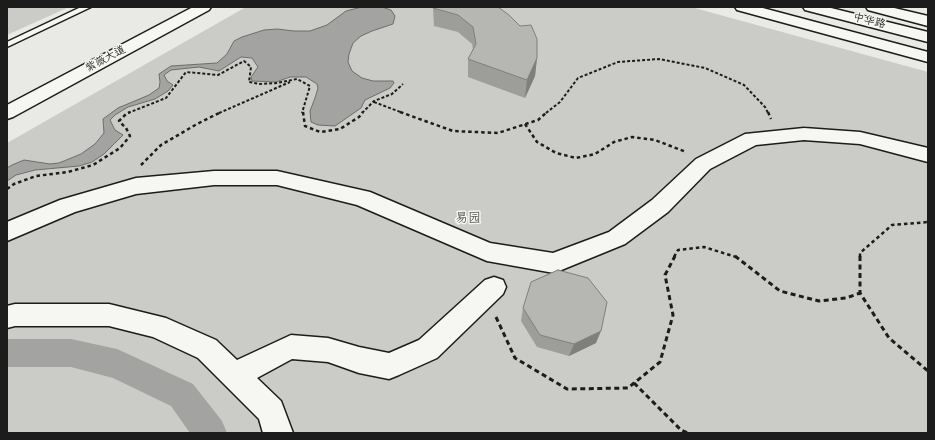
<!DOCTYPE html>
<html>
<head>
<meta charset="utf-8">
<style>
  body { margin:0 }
  #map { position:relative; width:935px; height:440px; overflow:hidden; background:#e9e9e5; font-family:Kalam,sans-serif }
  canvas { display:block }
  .frame { position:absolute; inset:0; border:8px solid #1c1c1c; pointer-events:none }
</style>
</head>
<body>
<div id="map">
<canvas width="935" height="440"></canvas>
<div class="frame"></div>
</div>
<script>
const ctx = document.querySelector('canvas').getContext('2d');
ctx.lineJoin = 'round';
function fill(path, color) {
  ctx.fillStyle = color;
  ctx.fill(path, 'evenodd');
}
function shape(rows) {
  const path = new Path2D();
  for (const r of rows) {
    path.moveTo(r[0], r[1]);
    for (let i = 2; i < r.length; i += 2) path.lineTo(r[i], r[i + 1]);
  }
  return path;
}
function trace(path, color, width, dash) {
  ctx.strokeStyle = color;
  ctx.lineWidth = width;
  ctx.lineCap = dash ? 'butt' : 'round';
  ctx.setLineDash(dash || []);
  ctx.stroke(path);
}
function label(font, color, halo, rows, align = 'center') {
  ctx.font = font + ' Kalam,"LXGW WenKai TC",sans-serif';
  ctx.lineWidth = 3;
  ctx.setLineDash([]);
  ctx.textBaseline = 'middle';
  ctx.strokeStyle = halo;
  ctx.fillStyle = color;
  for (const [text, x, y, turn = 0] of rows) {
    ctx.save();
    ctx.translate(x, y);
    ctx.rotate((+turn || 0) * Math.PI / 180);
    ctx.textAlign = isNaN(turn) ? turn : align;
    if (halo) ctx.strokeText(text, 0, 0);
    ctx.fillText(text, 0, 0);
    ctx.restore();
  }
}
const green = shape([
  [7,7,69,7,7,35],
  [246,7,691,7,928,72,928,433,7,433,7,143]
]);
const water = shape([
  [362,7,382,7,391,10,395,16,393,24,372,31,361,36,353,43,349,54,348,62,352,71,362,78,373,81,393,81,394,83,390,88,365,100,361,108,335,126,318,125,311,122,310,111,315,98,318,88,317,84,306,77,290,77,276,82,252,81,251,77,258,67,252,58,241,57,219,71,199,67,171,70,164,75,167,81,173,85,168,91,155,99,128,107,115,115,110,120,115,130,123,135,104,154,92,162,79,166,35,170,16,175,7,181,7,168,12,165,24,160,50,164,59,163,81,154,95,144,104,133,103,119,118,108,149,95,159,88,160,82,159,74,171,66,217,63,227,54,234,41,242,37,264,30,277,29,294,31,310,31,327,25,346,11,362,7]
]);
const canal = shape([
  [7,339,71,339,117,349,128,354,193,384,222,421,227,433,190,433,171,406,113,378,71,367,7,367,7,339]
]);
const pathFar2 = shape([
  [374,102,403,113],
  [128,113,166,98,186,72,218,75,244,61,251,67,249,82,260,84,277,83,297,79,310,86,302,113],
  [219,113,290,82],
  [362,113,374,101,392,94,403,84],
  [546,113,560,102,578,78,618,62,659,59,705,68,744,85,765,107,768,113]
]);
const pathFar1 = shape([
  [303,112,305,126,320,132,340,129,359,117,363,112],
  [400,112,453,131,498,133,538,120,547,112],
  [768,112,771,119],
  [525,124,537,142,556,153,576,158,595,154,614,142,632,137,655,140,686,152],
  [141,165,161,145,197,124,221,112],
  [7,189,14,184,36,176,68,172,93,165,120,148,130,136,126,128,119,121,126,114,130,112],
  [674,257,678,250,704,247,736,257],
  [860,257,860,253,892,225,928,222]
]);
const path = shape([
  [735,256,780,291,819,301,846,298,860,293],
  [860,256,860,293,889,338,928,371],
  [496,317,515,358,567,389,628,388,660,362,673,315,665,275,675,256],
  [634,383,681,430,688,433]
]);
const lane = shape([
  [81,7,91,7,7,47,7,42,81,7]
]);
const street = shape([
  [735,7,759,7,928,52,928,62,737,10,735,7],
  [804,128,860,132,928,148,928,162,860,144,804,140,756,145,710,169,668,212,625,244,554,273,487,261,357,205,277,185,214,185,136,194,75,212,7,241,7,222,60,200,136,178,214,171,277,171,370,192,490,243,553,253,609,232,652,200,696,159,745,134,804,128],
  [494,277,503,280,506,287,503,294,437,358,399,375,389,379,359,373,328,362,292,359,257,378,281,401,293,433,263,433,259,419,198,358,153,337,109,326,15,326,7,328,7,306,15,304,109,304,166,318,216,340,237,360,291,335,328,338,359,347,389,353,419,340,485,280,494,277]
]);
const secondary = shape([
  [193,7,211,7,209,10,13,117,7,119,7,105,193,7]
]);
const highway = shape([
  [803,7,827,7,928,32,928,42,805,10,803,7],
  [866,7,890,7,928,16,928,26,868,10,866,7]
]);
const wall = shape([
  [498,7,537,58,535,76,525,98,468,77,468,59,473,49,472,44,458,32,434,26,433,8],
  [523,308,596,343,569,356,537,347,521,321]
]);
const shadedWall = shape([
  [537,58,535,76,525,98,527,80],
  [601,331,596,343,569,356,574,344]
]);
const building = shape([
  [434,7,498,7,509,15,520,26,531,25,537,39,537,58,527,80,468,59,476,44,473,27,458,15,433,8,434,7],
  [558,270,588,278,607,302,601,331,574,344,540,335,523,308,531,282,558,270]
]);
const farStreetnames = [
  ["中华路",869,22,14],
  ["紫薇大道",106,60,-28]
];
const parkNames = [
  ["易园",468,220]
];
fill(green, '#cbcbc7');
fill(water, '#a3a3a1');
trace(water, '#6d6d6c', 1);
fill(canal, '#a3a3a1');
trace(lane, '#1c1c1c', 3);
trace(street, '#1c1c1c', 3);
trace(secondary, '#1c1c1c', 3);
trace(highway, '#1c1c1c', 3);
trace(pathFar2, '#1c1c1c', 2, [3, 2]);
trace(pathFar1, '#1c1c1c', 2.5, [3.5, 3]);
trace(path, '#1c1c1c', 3, [5, 3.5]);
fill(lane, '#f6f6f2');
fill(street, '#f6f6f2');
fill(secondary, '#f6f6f2');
fill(highway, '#f6f6f2');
fill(wall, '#9d9d9a');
fill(shadedWall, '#7f7f7d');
fill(building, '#b6b6b3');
trace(building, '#7f7f7d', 1);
label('11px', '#1c1c1c', '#f6f6f2', farStreetnames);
label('13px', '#51514f', '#f6f6f2', parkNames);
</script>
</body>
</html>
